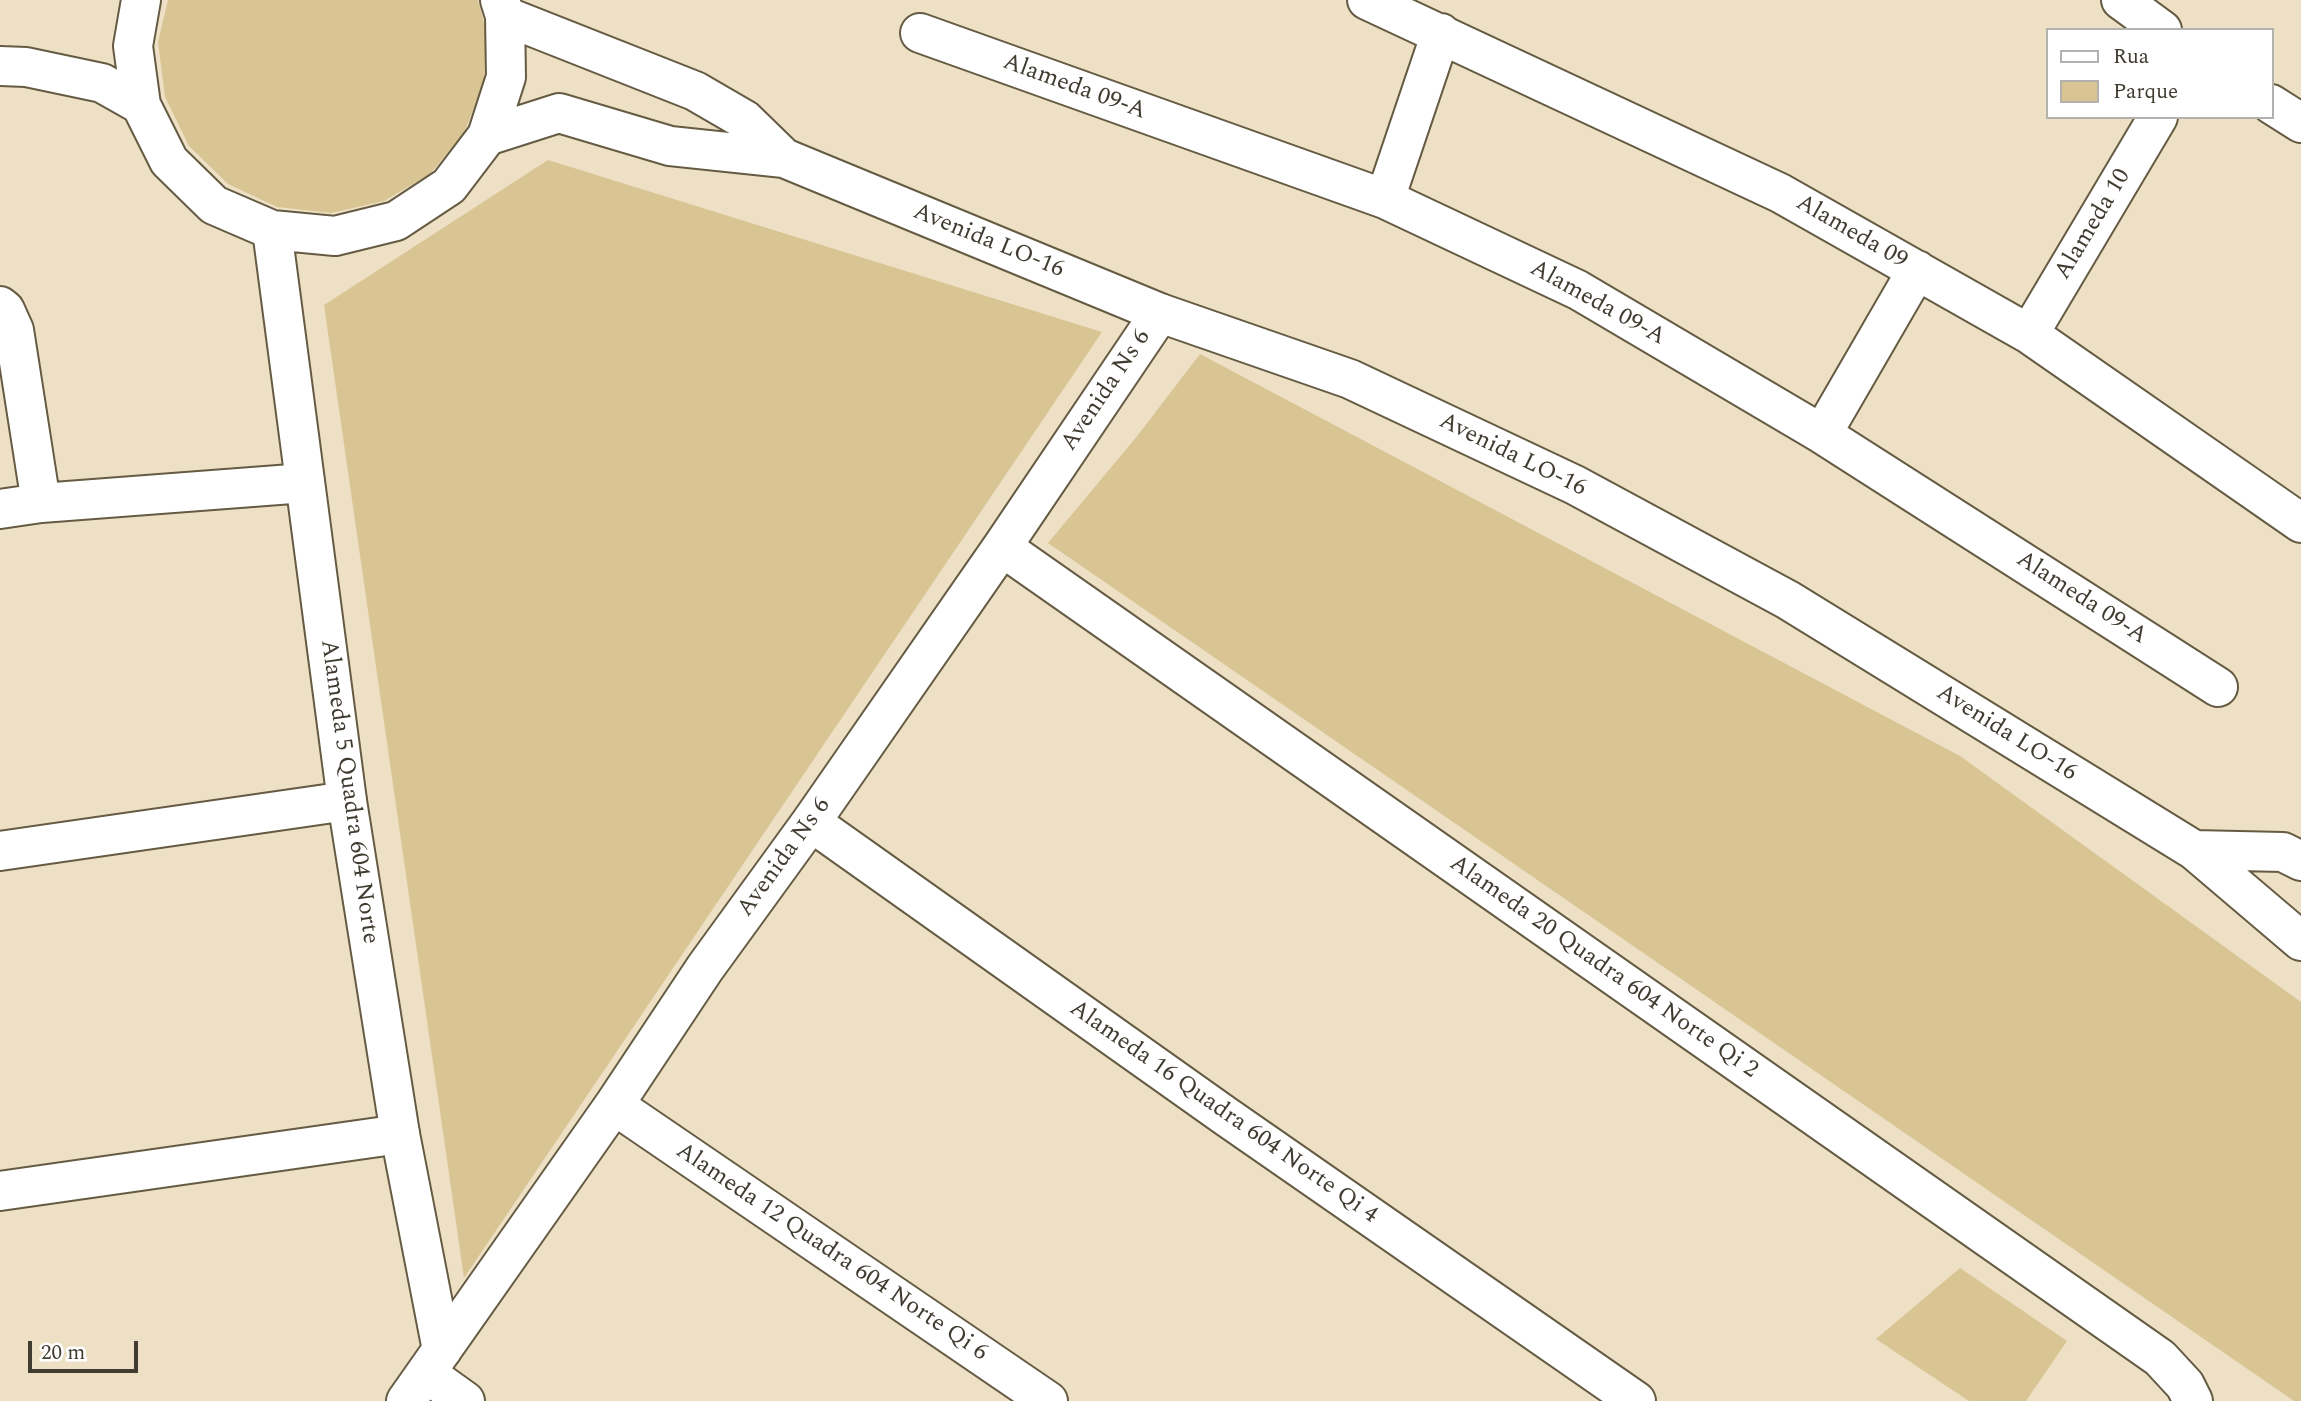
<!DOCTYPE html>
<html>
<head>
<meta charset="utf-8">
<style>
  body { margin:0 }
  #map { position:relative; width:2301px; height:1401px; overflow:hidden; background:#ede0c5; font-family:Spectral,serif }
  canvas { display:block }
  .legend { position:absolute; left:2046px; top:28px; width:228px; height:91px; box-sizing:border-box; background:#fff; border:2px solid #b3b1ad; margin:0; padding:9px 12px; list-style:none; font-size:21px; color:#413c31 }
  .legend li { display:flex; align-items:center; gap:14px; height:35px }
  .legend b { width:35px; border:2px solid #b3b1ad }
  .scale { position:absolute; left:28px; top:1341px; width:110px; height:32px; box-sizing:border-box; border:4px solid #413c31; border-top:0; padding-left:9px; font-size:21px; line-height:24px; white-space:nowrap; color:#413c31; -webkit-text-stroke:5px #fff; paint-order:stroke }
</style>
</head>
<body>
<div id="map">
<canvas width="2301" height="1401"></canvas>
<ul class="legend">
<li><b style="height:9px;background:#fff"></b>Rua</li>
<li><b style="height:19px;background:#d9c494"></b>Parque</li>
</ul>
<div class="scale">20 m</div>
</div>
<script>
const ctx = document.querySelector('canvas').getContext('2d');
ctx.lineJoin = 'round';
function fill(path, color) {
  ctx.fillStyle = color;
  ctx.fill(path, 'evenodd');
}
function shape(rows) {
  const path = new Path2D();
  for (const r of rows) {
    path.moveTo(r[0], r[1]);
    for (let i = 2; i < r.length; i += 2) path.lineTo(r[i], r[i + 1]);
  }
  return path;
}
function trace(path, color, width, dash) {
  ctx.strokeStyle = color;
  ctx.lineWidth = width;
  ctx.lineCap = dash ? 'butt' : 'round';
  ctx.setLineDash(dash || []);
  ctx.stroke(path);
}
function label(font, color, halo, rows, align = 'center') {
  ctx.font = font + ' Spectral,serif';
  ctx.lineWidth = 5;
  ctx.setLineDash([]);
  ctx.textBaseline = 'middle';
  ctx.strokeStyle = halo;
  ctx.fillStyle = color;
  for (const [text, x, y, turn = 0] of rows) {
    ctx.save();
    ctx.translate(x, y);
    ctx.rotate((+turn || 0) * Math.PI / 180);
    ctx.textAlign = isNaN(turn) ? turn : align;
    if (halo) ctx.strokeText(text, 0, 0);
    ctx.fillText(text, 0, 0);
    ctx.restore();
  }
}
const green = shape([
  [168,0,478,0,486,31,484,83,464,133,430,174,384,201,331,213,277,207,228,184,189,146,165,97,158,42],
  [548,160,1102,332,464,1278,324,305],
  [1200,354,1960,756,2301,1002,2301,1401,2294,1401,1048,543,1138,435],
  [1960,1268,2067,1341,2026,1401,1969,1401,1876,1339]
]);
const minor = shape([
  [1367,0,1780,193,2029,334,2301,523],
  [2121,0,2162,30],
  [920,33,1385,199,1578,290,1822,434,2218,687],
  [2271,104,2301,123],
  [1385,199,1441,33],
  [0,306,5,310,14,330,41,503],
  [2029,334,2158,117],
  [1822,434,1917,270],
  [0,509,41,503,305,483],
  [1002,547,2160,1358,2185,1385,2193,1401],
  [811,822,1224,1115,1636,1401],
  [0,851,347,801],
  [614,1105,1048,1401],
  [0,1191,400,1134],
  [426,1373,465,1401],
  [406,1401,614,1105,705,968,811,822,1002,547,1160,313]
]);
const tertiary = shape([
  [141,0,133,46,141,105,169,161,214,205,272,230,335,236,396,221,449,186,487,136,506,77,505,16,500,0],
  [505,16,695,91,745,120,784,158],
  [0,66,26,67,102,83,141,105],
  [487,136,559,113,670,146,784,158,1160,313,1350,379,1575,485,1788,600,2194,850,2301,941],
  [272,230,347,801,400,1134,442,1350],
  [2194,850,2283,852,2301,861]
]);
const streetNames = [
  ["Alameda 09-A",1074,88,20],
  ["Alameda 10",2094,225,-59],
  ["Alameda 09",1851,233,30],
  ["Avenida LO-16",988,242,22],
  ["Alameda 09-A",1597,304,29],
  ["Avenida Ns 6",1107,391,-56],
  ["Avenida LO-16",1512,456,26],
  ["Alameda 09-A",2081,599,33],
  ["Avenida LO-16",2006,734,32],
  ["Alameda 5 Quadra 604 Norte",348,792,82],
  ["Avenida Ns 6",785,858,-54],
  ["Alameda 20 Quadra 604 Norte Qi 2",1603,968,35],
  ["Alameda 16 Quadra 604 Norte Qi 4",1223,1113,35],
  ["Alameda 12 Quadra 604 Norte Qi 6",831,1253,34]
];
fill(green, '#d9c494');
trace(minor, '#655b43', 42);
trace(tertiary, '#655b43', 42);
trace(minor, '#fff', 38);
trace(tertiary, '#fff', 38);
label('24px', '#413c31', '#fff', streetNames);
</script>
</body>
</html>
